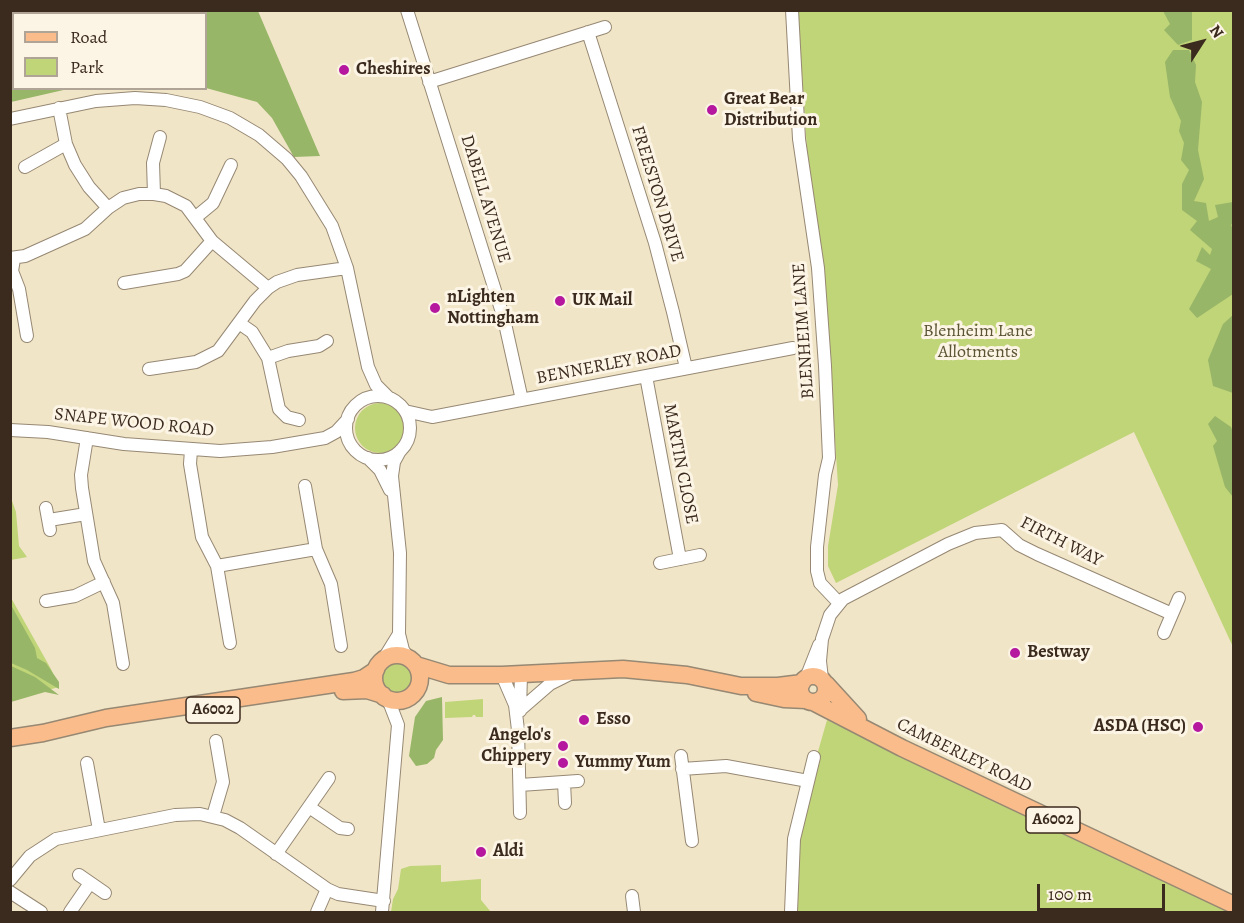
<!DOCTYPE html>
<html>
<head>
<meta charset="utf-8">
<style>
  body { margin:0 }
  #map { position:relative; width:1244px; height:923px; overflow:hidden; background:#f1e5c8; font-family:Alegreya,serif }
  canvas { display:block }
  .frame { position:absolute; inset:0; border:12px solid #3b2a1e; pointer-events:none }
  .legend { position:absolute; left:12px; top:12px; width:195px; height:78px; box-sizing:border-box; background:#fcf5e5; border:2px solid #afa495; margin:0; padding:8px 10px; list-style:none; font-size:18px; color:#3b2a1e }
  .legend li { display:flex; align-items:center; gap:12px; height:30px }
  .legend b { width:30px; border:2px solid #afa495 }
  .north { position:absolute; left:1172px; top:12px; width:60px; height:60px; -webkit-text-stroke:4px #fcf5e5; paint-order:stroke; rotate:54deg; font-size:16px; font-weight:700; line-height:24px; text-align:center; color:#3b2a1e }
  .north::after { content:''; display:block; margin:auto; width:21px; height:27px; background:#3b2a1e; clip-path:polygon(50% 0,100% 100%,50% 72%,0 100%) }
  .scale { position:absolute; left:1037px; top:884px; width:128px; height:27px; box-sizing:border-box; border:3px solid #3b2a1e; border-top:0; padding-left:8px; font-size:18px; line-height:21px; white-space:nowrap; color:#3b2a1e; -webkit-text-stroke:4px #fcf5e5; paint-order:stroke }
</style>
</head>
<body>
<div id="map">
<canvas width="1244" height="923"></canvas>
<div class="frame"></div>
<ul class="legend">
<li><b style="height:8px;background:#f9bc8a"></b>Road</li>
<li><b style="height:16px;background:#c0d478"></b>Park</li>
</ul>
<div class="north">N</div>
<div class="scale">100 m</div>
</div>
<script>
const ctx = document.querySelector('canvas').getContext('2d');
ctx.lineJoin = 'round';
function fill(path, color) {
  ctx.fillStyle = color;
  ctx.fill(path, 'evenodd');
}
function shape(rows) {
  const path = new Path2D();
  for (const r of rows) {
    if (r.length === 3) {
      path.moveTo(r[0] + r[2], r[1]);
      path.arc(r[0], r[1], r[2], 0, 2 * Math.PI);
      continue;
    }
    path.moveTo(r[0], r[1]);
    for (let i = 2; i < r.length; i += 2) path.lineTo(r[i], r[i + 1]);
  }
  return path;
}
function trace(path, color, width, dash) {
  ctx.strokeStyle = color;
  ctx.lineWidth = width;
  ctx.lineCap = dash ? 'butt' : 'round';
  ctx.setLineDash(dash || []);
  ctx.stroke(path);
}
function label(font, color, halo, rows, align = 'center') {
  ctx.font = font + ' Alegreya,serif';
  ctx.lineWidth = 6;
  ctx.setLineDash([]);
  ctx.textBaseline = 'middle';
  ctx.strokeStyle = halo;
  ctx.fillStyle = color;
  for (const [text, x, y, turn = 0] of rows) {
    ctx.save();
    ctx.translate(x, y);
    ctx.rotate((+turn || 0) * Math.PI / 180);
    ctx.textAlign = isNaN(turn) ? turn : align;
    if (halo) ctx.strokeText(text, 0, 0);
    ctx.fillText(text, 0, 0);
    ctx.restore();
  }
}
const green = shape([
  [798,11,1233,11,1233,647,1134,432,836,583,828,566,828,546,838,485,823,257,808,166],
  [380,428,25],
  [11,498,16,512,19,546,27,557,11,560],
  [10,596,51,669,59,687,11,700],
  [397,679,16],
  [483,699,483,717,476,717,475,715,473,715,472,717,445,718,445,702],
  [827,720,1229,912,795,912,798,841,809,783],
  [441,865,441,882,481,879,481,900,491,912,391,912,393,899,398,889,401,869,410,866]
]);
const forest = shape([
  [10,11,258,11,320,156,294,157,272,118,257,102,206,88,206,14,14,14,14,88,68,89,11,102],
  [1163,11,1192,11,1192,40,1178,45,1164,30,1170,24],
  [1173,50,1189,50,1196,65,1195,82,1202,102,1198,150,1204,179,1194,201,1206,203,1209,221,1218,217,1215,205,1233,202,1233,223,1231,225,1234,231,1233,294,1197,318,1189,309,1211,269,1196,261,1202,247,1210,255,1212,249,1190,230,1197,221,1182,210,1182,184,1189,170,1181,160,1184,143,1179,131,1181,121,1170,97,1165,62],
  [1233,315,1233,393,1213,386,1208,360,1223,324],
  [1215,416,1231,427,1233,432,1233,497,1225,487,1213,446,1217,441,1208,424],
  [11,605,35,648,37,658,46,663,59,682,59,689,27,670,11,663],
  [11,666,35,677,59,695,45,692,11,702],
  [442,697,443,740,436,750,434,758,427,764,416,766,409,756,415,717,426,701]
]);
const minor = shape([
  [407,10,504,319,522,400],
  [792,10,799,139,818,268,825,366,829,458,825,475,817,547,817,571,820,583,839,603],
  [588,32,655,243,673,312,686,368],
  [429,82,605,27],
  [59,108,66,144,75,165,89,187,108,208],
  [10,119,96,101,135,98,166,100,200,107,230,118,259,135,287,159,301,176,332,226,347,268,368,367,376,385,388,397],
  [25,167,66,144],
  [154,194,153,163,160,137],
  [196,217,213,203,231,165],
  [10,258,25,256,85,229,108,208,123,198,139,194,154,194,166,196,186,206,212,241,268,288],
  [14,259,12,271,19,289,27,336],
  [124,283,178,274,185,271,212,241],
  [239,323,252,332,268,358,279,409,287,417,299,420],
  [268,358,288,351,319,346,327,341],
  [149,369,196,362,218,351,255,301,268,288,277,282,297,275,347,268],
  [646,376,680,559],
  [378,428,32],
  [405,411,432,417,793,348],
  [10,430,48,432,124,444,220,451,272,447,325,438,336,432,348,419],
  [87,438,81,475,82,488,94,561,113,603,123,664],
  [191,450,190,464,202,537,217,566,230,643],
  [400,451,394,462,392,476,400,553,399,634,403,650,408,658],
  [368,458,380,470,390,490],
  [305,486,316,549,331,584,341,646],
  [46,508,50,530],
  [49,520,86,514],
  [660,563,700,555],
  [217,566,316,549],
  [46,601,75,596,104,582],
  [1164,633,1179,598],
  [383,660,399,634],
  [502,675,515,705,518,730,520,813],
  [806,678,819,645],
  [822,679,820,661,822,639,830,615,843,599,948,544,975,533,1002,530,1019,545,1037,554,1172,614],
  [520,710,550,684,570,674],
  [520,711,521,674],
  [681,756,692,841],
  [87,763,99,830],
  [682,769,726,766,808,781],
  [564,782,565,803],
  [520,785,578,781],
  [309,807,340,828,348,829],
  [213,816,223,782,216,741],
  [276,854,329,778],
  [79,875,105,893],
  [10,880,30,856,56,839,175,815,200,814,225,820,240,828,327,889,338,894,384,901],
  [10,892,41,912],
  [632,896,634,912],
  [70,912,90,883],
  [317,912,327,889],
  [382,912,398,725,388,699],
  [791,912,794,839,814,757]
]);
const major = shape([
  [397,678,23],
  [416,665,449,675,502,675,623,669,687,675,741,686,778,686,802,683],
  [813,689,13],
  [826,684,858,719],
  [343,691,367,690,383,695],
  [756,693,784,699,806,700],
  [813,702,902,748,1234,905],
  [10,738,43,733,106,718,354,681,364,678,376,670]
]);
const markers = [
  [344,70,6,"#b5179e"],
  [712,110,6,"#b5179e"],
  [560,301,6,"#b5179e"],
  [435,308,6,"#b5179e"],
  [1015,653,6,"#b5179e"],
  [584,720,6,"#b5179e"],
  [1198,727,6,"#b5179e"],
  [563,746,6,"#b5179e"],
  [563,763,6,"#b5179e"],
  [481,852,6,"#b5179e"]
];
const shields = [
  [213,710,54],
  [1053,820,54]
];
const shieldNames = [
  ["A6002",213,710],
  ["A6002",1053,820]
];
const poiNames = [
  ["Cheshires",356,70],
  ["Great Bear",724,100],
  ["Distribution",724,121],
  ["nLighten",447,298],
  ["Nottingham",447,319],
  ["UK Mail",572,301],
  ["Bestway",1027,653],
  ["Esso",596,720],
  ["ASDA (HSC)",1186,727,"right"],
  ["Angelo's",551,736,"right"],
  ["Chippery",551,757,"right"],
  ["Yummy Yum",575,763],
  ["Aldi",493,852]
];
const streetNames = [
  ["FREESTON DRIVE",657,194,73],
  ["DABELL AVENUE",485,199,73],
  ["BLENHEIM LANE",804,331,-94],
  ["BENNERLEY ROAD",609,365,-11],
  ["SNAPE WOOD ROAD",134,423,6],
  ["MARTIN CLOSE",680,464,79],
  ["FIRTH WAY",1061,542,27],
  ["CAMBERLEY ROAD",964,756,26]
];
const parkNames = [
  ["Blenheim Lane",978,332],
  ["Allotments",978,353]
];
fill(green, '#c0d478');
fill(forest, '#98b668');
trace(minor, '#968873', 14);
trace(major, '#968873', 19);
trace(minor, '#fff', 12);
trace(major, '#f9bc8a', 16);
for (const [x, y, r, color] of markers) {
  const dot = new Path2D();
  dot.arc(x, y, r, 0, 2 * Math.PI);
  ctx.fillStyle = color;
  ctx.fill(dot);
  trace(dot, '#fcf5e5', 2);
}
for (const [x, y, w] of shields) {
  const box = new Path2D();
  box.roundRect(x - w / 2, y - 13, w, 26, 4.5);
  ctx.fillStyle = '#fcf5e5';
  ctx.fill(box);
  trace(box, '#3b2a1e', 1.5);
}
label('bold 16px', '#3b2a1e', null, shieldNames);
label('bold 18px', '#3b2a1e', '#fcf5e5', poiNames, 'left');
label('18px', '#3b2a1e', '#fcf5e5', streetNames);
label('18px', '#5c5434', '#fcf5e5', parkNames);
</script>
</body>
</html>
